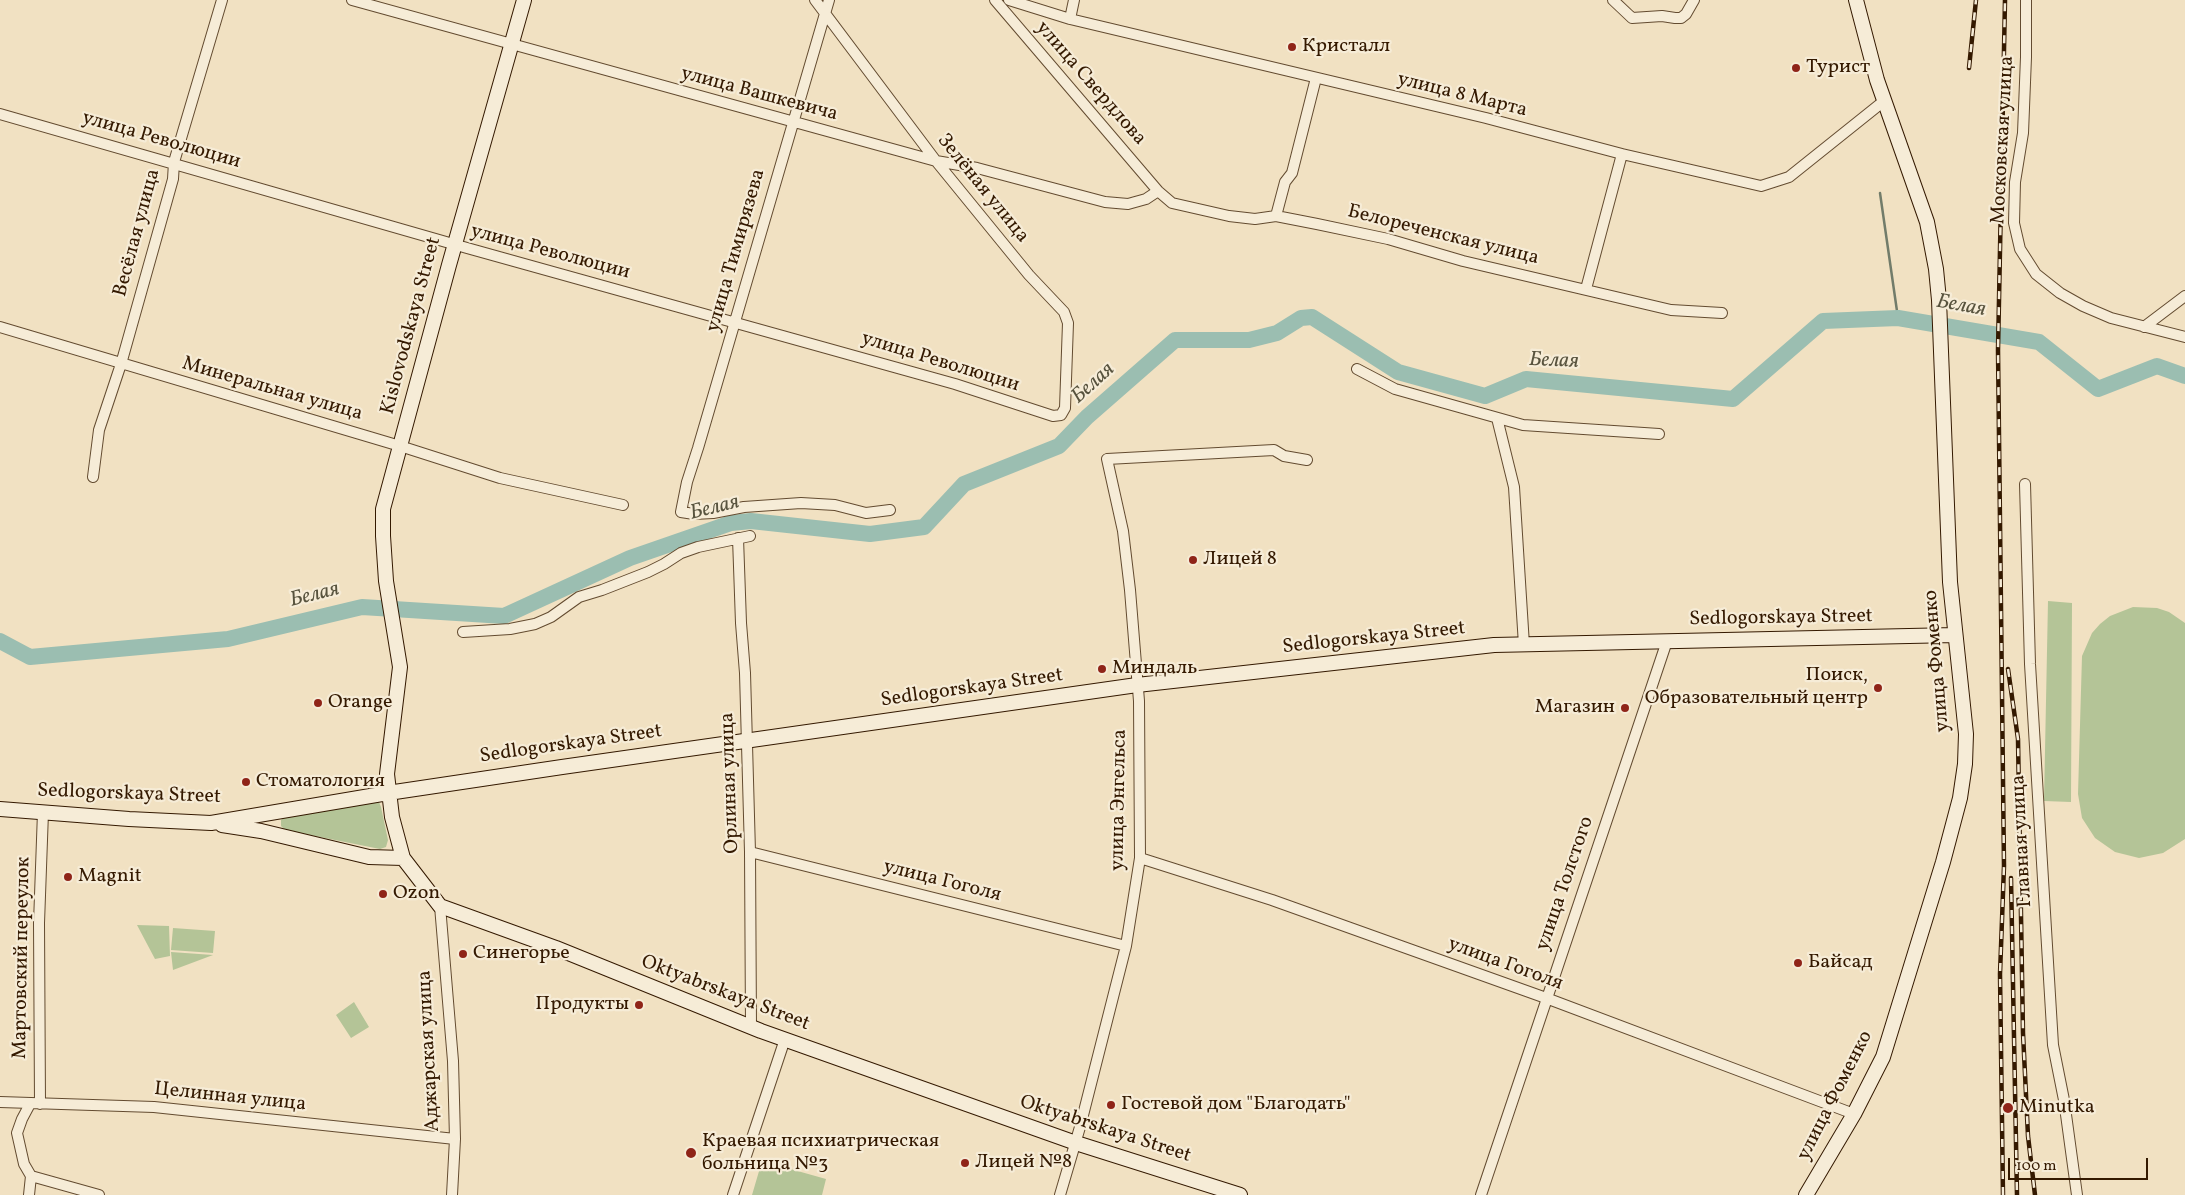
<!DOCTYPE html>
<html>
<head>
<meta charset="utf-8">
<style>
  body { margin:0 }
  #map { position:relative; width:2185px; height:1195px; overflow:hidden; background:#f1e1c2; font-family:Vollkorn,serif }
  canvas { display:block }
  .scale { position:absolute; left:2008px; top:1158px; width:140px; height:22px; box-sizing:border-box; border:2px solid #341900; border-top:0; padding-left:6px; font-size:15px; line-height:18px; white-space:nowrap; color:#341900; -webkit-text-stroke:4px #f6ecd7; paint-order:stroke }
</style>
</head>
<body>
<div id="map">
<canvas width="2185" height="1195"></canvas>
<div class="scale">100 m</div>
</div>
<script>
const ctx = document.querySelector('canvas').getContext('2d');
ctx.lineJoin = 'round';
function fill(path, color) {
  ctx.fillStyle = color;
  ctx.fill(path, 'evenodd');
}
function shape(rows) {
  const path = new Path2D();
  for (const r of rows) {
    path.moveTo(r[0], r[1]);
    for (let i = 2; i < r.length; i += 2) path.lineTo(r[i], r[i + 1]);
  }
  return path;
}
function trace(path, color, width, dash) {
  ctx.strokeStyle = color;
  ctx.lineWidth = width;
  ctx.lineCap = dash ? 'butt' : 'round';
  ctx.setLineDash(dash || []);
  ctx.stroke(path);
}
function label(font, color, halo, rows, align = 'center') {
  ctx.font = font + ' Vollkorn,serif';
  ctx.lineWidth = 4.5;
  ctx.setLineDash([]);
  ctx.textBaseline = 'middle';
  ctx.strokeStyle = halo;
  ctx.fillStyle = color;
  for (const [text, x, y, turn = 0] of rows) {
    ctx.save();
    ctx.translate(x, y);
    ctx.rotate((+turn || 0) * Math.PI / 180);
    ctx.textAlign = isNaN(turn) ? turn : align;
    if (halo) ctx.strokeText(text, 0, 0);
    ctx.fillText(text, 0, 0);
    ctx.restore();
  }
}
const green = shape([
  [2048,601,2072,603,2071,802,2044,801],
  [2133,607,2157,608,2169,612,2185,623,2185,839,2163,853,2139,858,2115,852,2095,838,2082,818,2078,794,2082,656,2092,633,2100,624,2110,616],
  [374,801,379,802,381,807,388,840,386,847,380,849,285,830,281,826,281,820,285,816],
  [137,925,169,926,170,956,155,959],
  [173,928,215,931,213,953,171,950],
  [171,952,213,955,173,970],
  [354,1002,369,1027,351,1038,336,1015],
  [762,1161,826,1179,822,1195,752,1195]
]);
const stream = shape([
  [1880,193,1898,318]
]);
const river = shape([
  [0,641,30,657,228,639,362,607,504,616,630,558,731,523,751,521,870,534,924,527,964,484,1059,446,1087,417,1175,340,1249,340,1277,333,1301,318,1312,317,1398,372,1485,396,1526,379,1733,399,1823,321,1898,318,2039,342,2098,389,2157,366,2185,376]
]);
const street = shape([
  [352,0,936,161,977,168,1105,202,1128,204,1146,199,1158,191],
  [829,0,698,448,687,482,681,512,694,514,713,513,744,507,801,503,835,505,866,513,890,510],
  [995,0,1158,191,1172,203,1229,216,1255,219,1276,216,1317,224,1388,239,1463,261,1671,310,1722,313],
  [1009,0,1070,19,1486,118,1622,154,1761,186,1789,177,1884,101],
  [1613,0,1632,18,1662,16,1675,18,1681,18,1686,14,1694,0],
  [2026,0,2026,57,2023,133,2015,182,2014,223,2020,249,2036,274,2060,293,2083,306,2111,318,2185,337],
  [1070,19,1074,0],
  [0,114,467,248,955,384,1053,416,1061,415,1065,408,1068,323,1064,312,1029,275,936,161,815,0],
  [1276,216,1285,182,1292,173,1316,78],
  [1586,289,1622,154],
  [0,327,400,446,500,478,623,505],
  [2144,327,2185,296],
  [1357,369,1395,389,1523,425,1659,434],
  [1497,418,1514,487,1524,645],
  [93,477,99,430,121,364,173,179,174,162,222,0],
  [2025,484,2030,664,2053,1045,2064,1100,2077,1195],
  [738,538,741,623,745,673,750,852,751,1027],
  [463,632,510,629,535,624,551,617,579,597,602,590,648,572,664,564,681,553,698,547,750,536],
  [750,852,1126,946],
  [1140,858,1272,900,1546,998,1854,1114],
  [440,906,453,1061,455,1139,452,1195],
  [0,1102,154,1107,455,1139],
  [40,1104,39,923,43,812],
  [31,1176,99,1195],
  [29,1195,31,1176,24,1164,17,1133,22,1119,30,1104],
  [733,1195,785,1039],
  [1060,1195,1080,1127,1126,946,1140,858,1139,701,1130,590,1123,531,1107,459,1274,450,1284,456,1307,460],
  [1481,1195,1667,641]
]);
const secondary = shape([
  [524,0,449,265,383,509,383,536,386,581,400,667,387,774,392,817,403,858,440,906,556,948,761,1031,1076,1143,1240,1195],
  [0,809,129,819,211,823,388,793,562,767,1137,685,1494,645,1955,635],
  [222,825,261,831,369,857,403,858],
  [1806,1195,1854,1114,1883,1057,1943,862,1960,798,1965,764,1966,734,1950,582,1939,300,1936,269,1927,222,1877,80,1856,0]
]);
const rail = shape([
  [1969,68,1976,0],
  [2008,669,2018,739,2023,1033,2028,1136,2035,1195],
  [2011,878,2017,1195],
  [2003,1195,2000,974,2004,866,1998,350,2005,0]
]);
const markers = [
  [1292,47,5,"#8f2418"],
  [1796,68,5,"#8f2418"],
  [1193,560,5,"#8f2418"],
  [1102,669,5,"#8f2418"],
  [1878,688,5,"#8f2418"],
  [318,703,5,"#8f2418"],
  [1625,708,5,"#8f2418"],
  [246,782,5,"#8f2418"],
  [68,877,5,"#8f2418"],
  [383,894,5,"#8f2418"],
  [463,954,5,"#8f2418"],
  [1798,963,5,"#8f2418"],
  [639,1005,5,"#8f2418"],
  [1111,1105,5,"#8f2418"],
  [2008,1108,6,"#8f2418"],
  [691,1153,6,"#8f2418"],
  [965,1163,5,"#8f2418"]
];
const poiNames = [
  ["Кристалл",1302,47],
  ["Турист",1806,68],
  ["Лицей 8",1203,560],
  ["Миндаль",1112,669],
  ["Поиск,",1868,676,"right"],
  ["Образовательный центр",1868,699,"right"],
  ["Orange",328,703],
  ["Магазин",1615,708,"right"],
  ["Стоматология",256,782],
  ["Magnit",78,877],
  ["Ozon",393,894],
  ["Синегорье",473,954],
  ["Байсад",1808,963],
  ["Продукты",629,1005,"right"],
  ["Гостевой дом \"Благодать\"",1121,1105],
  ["Minutka",2019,1108],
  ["Краевая психиатрическая",702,1142],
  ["больница №3",702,1165],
  ["Лицей №8",975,1163]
];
const streetNames = [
  ["улица Свердлова",1090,84,49],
  ["улица Вашкевича",759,95,15],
  ["улица 8 Марта",1462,96,14],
  ["Московская улица",2004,140,-87],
  ["улица Революции",161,141,16],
  ["Зелёная улица",982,189,51],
  ["Весёлая улица",138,233,-75],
  ["Белореченская улица",1443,236,14],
  ["улица Тимирязева",737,251,-74],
  ["улица Революции",550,253,15],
  ["Kislovodskaya Street",412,326,-75],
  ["улица Революции",940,363,17],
  ["Минеральная улица",272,390,16],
  ["Sedlogorskaya Street",1781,619,-1],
  ["Sedlogorskaya Street",1374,639,-6],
  ["улица Фоменко",1938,661,-95],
  ["Sedlogorskaya Street",972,689,-8],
  ["Sedlogorskaya Street",571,745,-8],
  ["Орлиная улица",731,783,-92],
  ["Sedlogorskaya Street",129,795,2],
  ["улица Энгельса",1120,800,-89],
  ["Главная улица",2023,841,-93],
  ["улица Гоголя",942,882,14],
  ["улица Толстого",1566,884,-71],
  ["Мартовский переулок",23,958,-89],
  ["улица Гоголя",1505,965,20],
  ["Oktyabrskaya Street",725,994,21],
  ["Аджарская улица",430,1051,-93],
  ["улица Фоменко",1836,1096,-63],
  ["Целинная улица",230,1098,6],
  ["Oktyabrskaya Street",1105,1130,18]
];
const waterNames = [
  ["Белая",1961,307,10],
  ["Белая",1554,362,2],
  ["Белая",1094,384,-42],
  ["Белая",715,509,-14],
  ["Белая",315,596,-14]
];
fill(green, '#b4c497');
trace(stream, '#727c6a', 2.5);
trace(river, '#9bbeb1', 16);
trace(street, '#634b30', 12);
trace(secondary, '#341900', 16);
trace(street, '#f6ecd7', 10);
trace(secondary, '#f6ecd7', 14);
trace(rail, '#341900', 4.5);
trace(rail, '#f6ecd7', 2.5, [8]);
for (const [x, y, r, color] of markers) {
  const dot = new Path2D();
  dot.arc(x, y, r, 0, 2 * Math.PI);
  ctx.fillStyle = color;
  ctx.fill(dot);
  trace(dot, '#f6ecd7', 2);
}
label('20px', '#341900', '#f6ecd7', poiNames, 'left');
label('20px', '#341900', '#f6ecd7', streetNames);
label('italic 21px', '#58533e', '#f6ecd7', waterNames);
</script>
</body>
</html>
